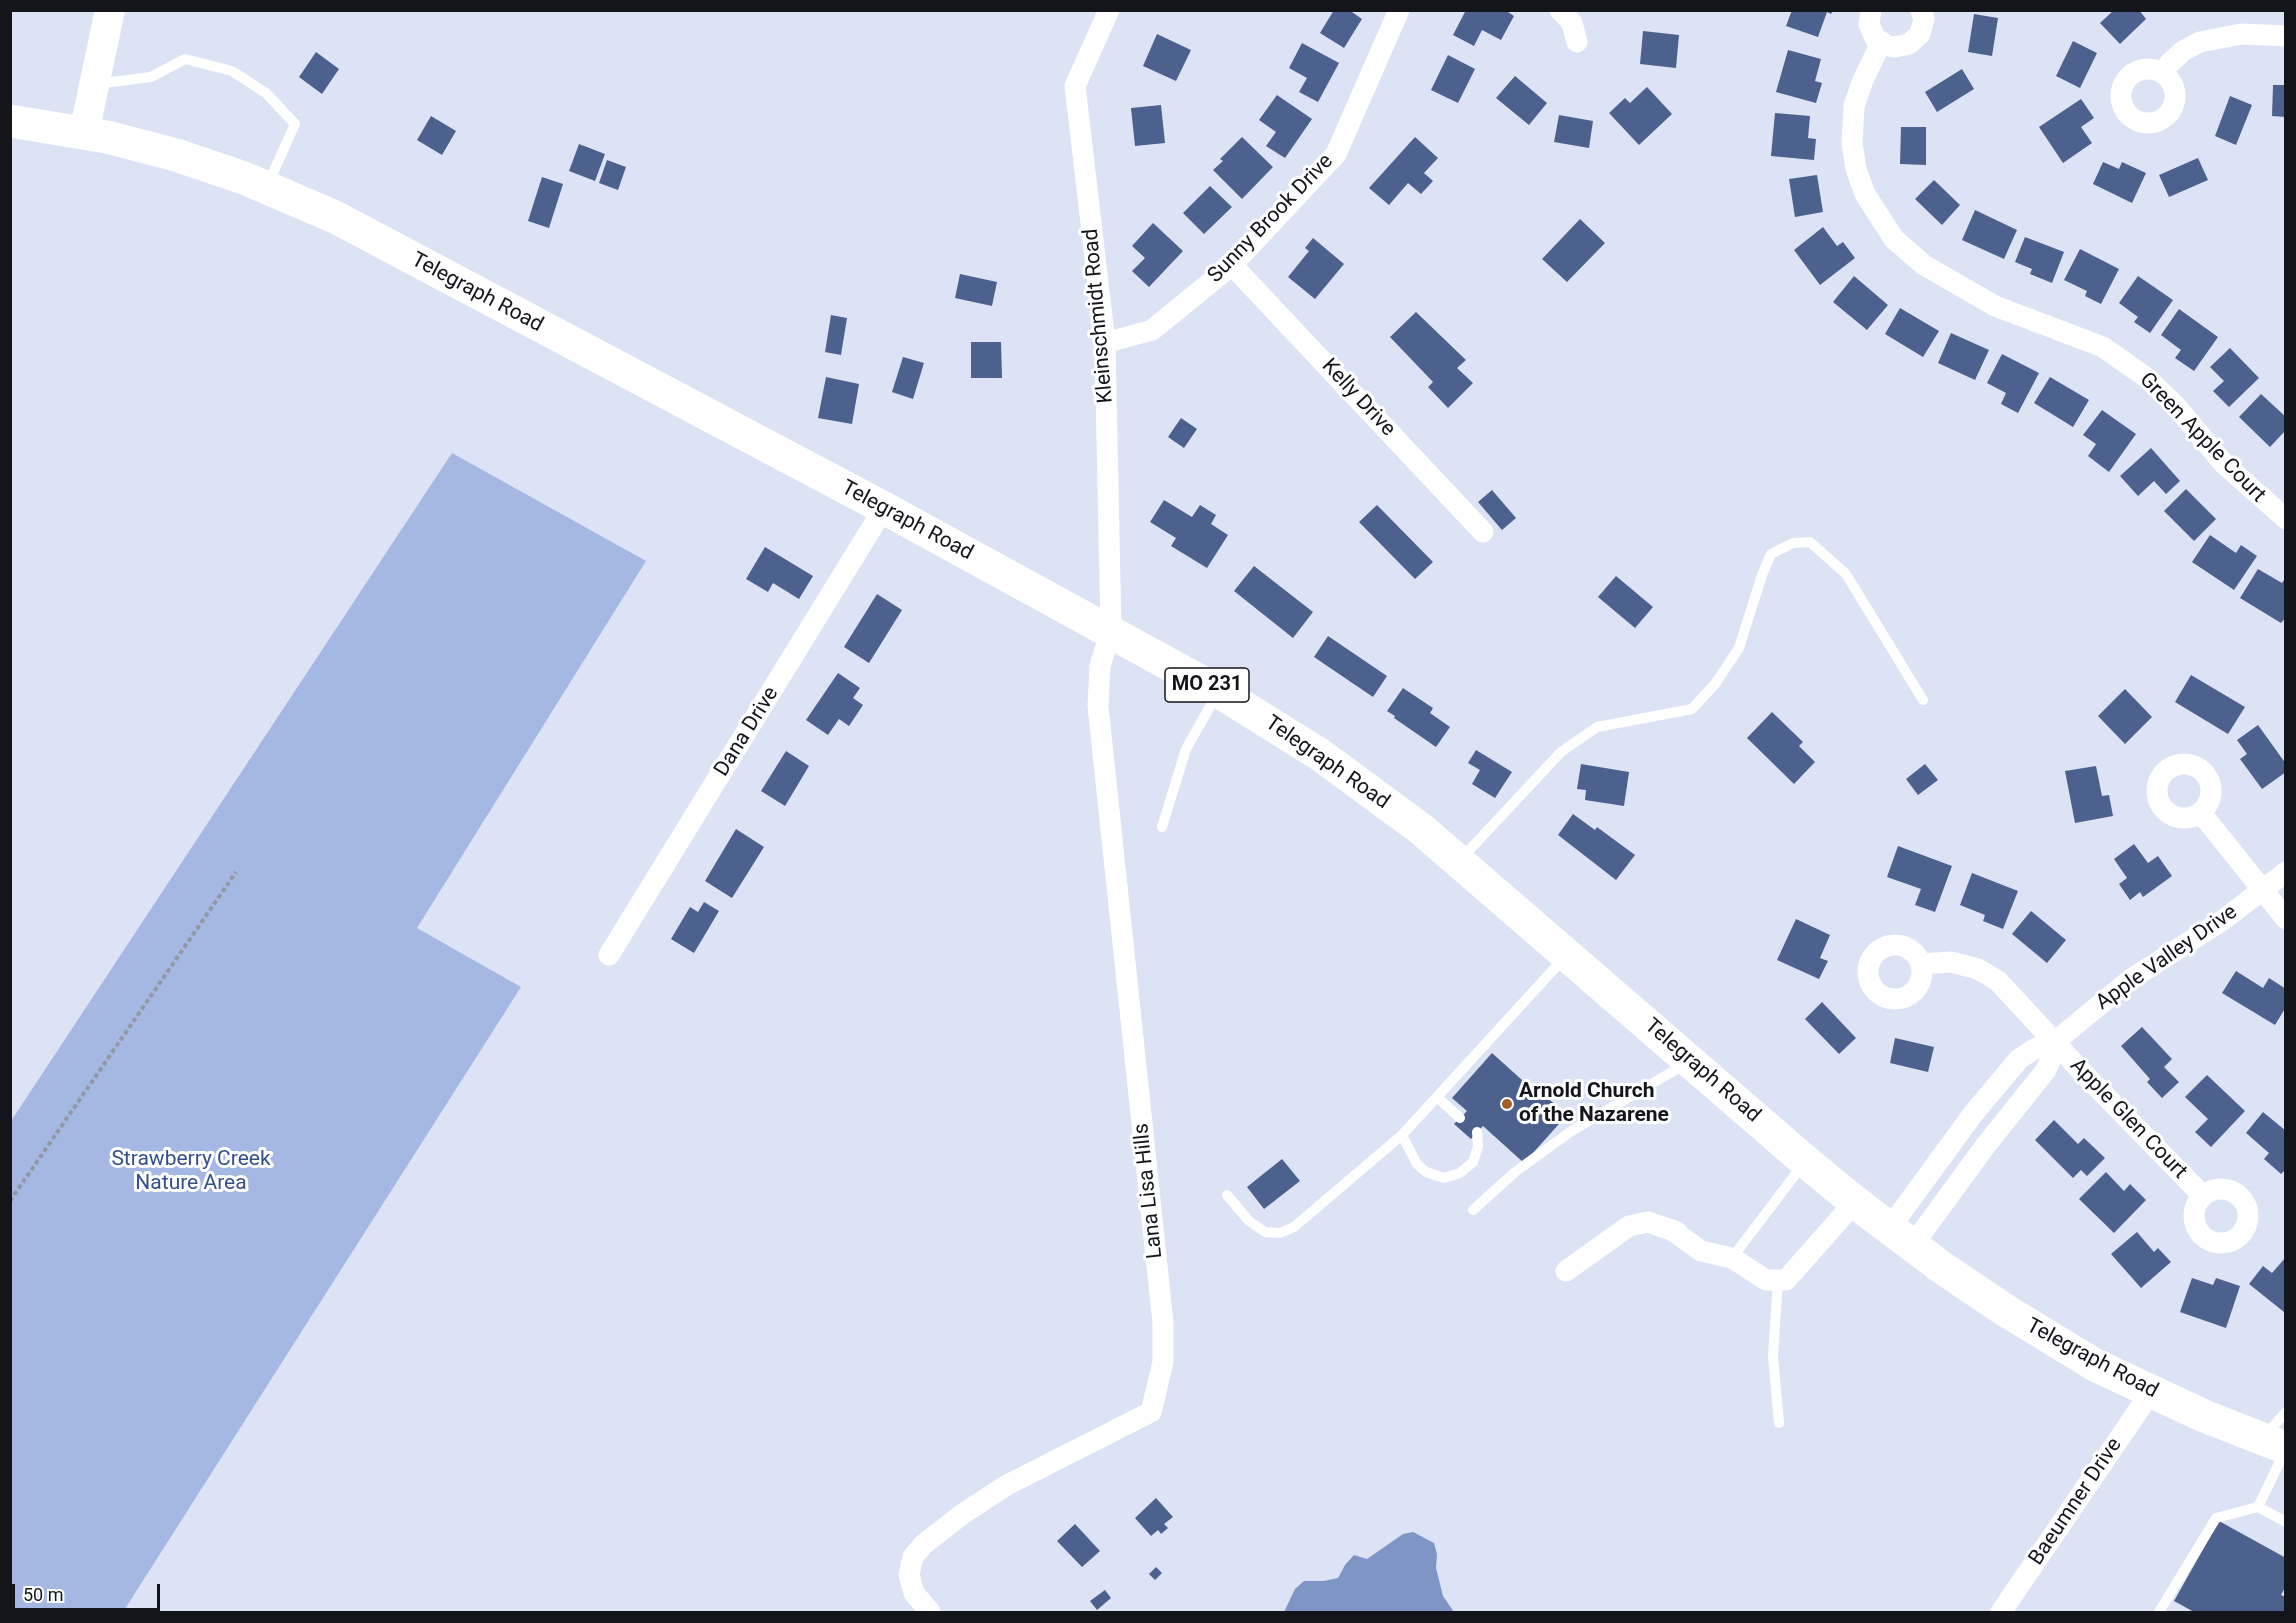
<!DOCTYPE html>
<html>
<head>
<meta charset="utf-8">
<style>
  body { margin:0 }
  #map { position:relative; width:2296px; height:1623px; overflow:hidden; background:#dce3f4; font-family:Roboto,sans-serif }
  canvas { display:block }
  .frame { position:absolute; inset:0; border:12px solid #13151b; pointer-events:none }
  .scale { position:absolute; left:12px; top:1584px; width:148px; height:27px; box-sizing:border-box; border:3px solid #13151b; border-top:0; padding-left:8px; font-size:18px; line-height:21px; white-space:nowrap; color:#13151b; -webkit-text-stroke:4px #fff; paint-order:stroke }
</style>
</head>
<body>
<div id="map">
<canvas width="2296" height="1623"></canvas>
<div class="frame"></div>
<div class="scale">50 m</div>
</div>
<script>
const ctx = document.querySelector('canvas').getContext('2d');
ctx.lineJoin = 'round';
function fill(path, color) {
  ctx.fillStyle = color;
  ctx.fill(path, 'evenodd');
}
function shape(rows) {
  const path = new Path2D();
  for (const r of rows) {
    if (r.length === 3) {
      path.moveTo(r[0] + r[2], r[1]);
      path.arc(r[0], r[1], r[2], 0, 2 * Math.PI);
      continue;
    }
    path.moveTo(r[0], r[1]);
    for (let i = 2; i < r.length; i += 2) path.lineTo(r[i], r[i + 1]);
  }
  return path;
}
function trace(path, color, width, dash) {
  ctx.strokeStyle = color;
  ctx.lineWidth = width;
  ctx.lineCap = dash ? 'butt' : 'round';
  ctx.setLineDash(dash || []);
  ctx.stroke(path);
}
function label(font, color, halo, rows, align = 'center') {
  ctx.font = font + ' Roboto,sans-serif';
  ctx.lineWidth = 6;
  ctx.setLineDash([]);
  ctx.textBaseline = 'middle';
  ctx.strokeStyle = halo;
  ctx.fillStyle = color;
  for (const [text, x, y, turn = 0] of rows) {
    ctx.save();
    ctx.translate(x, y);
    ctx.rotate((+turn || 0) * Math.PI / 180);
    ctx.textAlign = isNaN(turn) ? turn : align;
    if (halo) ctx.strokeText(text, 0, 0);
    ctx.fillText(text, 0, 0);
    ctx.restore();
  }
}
const green = shape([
  [452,453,646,561,417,928,521,987,123,1612,11,1612,11,1121]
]);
const water = shape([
  [1413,1532,1434,1543,1437,1554,1436,1568,1443,1596,1454,1612,1284,1612,1295,1589,1304,1581,1324,1581,1338,1578,1345,1565,1354,1555,1367,1559,1403,1534]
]);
const building = shape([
  [1334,10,1349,10,1362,19,1344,48,1320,33],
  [1466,10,1505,10,1514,16,1501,40,1482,30,1474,46,1453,35],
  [1792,10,1833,10,1831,14,1827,12,1818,37,1786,26],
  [2114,10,2139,10,2146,19,2120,44,2100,23],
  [1974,14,1998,18,1992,56,1968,52],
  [1643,31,1679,35,1676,68,1640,64],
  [1157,34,1191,50,1176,81,1143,66],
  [2073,41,2097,53,2080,88,2056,76],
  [1302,43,1339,63,1318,102,1299,92,1307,78,1289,68],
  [1788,50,1821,59,1815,81,1822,83,1816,103,1776,92],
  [316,52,339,69,322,94,299,77],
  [1448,55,1475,69,1458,103,1431,90],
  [1962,69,1974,89,1937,112,1925,92],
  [1515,76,1547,103,1529,125,1496,98],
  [2273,85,2286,85,2286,117,2272,116],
  [1647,87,1672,114,1639,145,1609,113,1625,98,1630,103],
  [1277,95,1312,119,1285,158,1266,146,1276,132,1259,120],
  [2230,96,2252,105,2236,145,2215,136],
  [2081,99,2094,118,2081,127,2092,143,2063,163,2039,127],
  [1161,105,1165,143,1135,146,1131,108],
  [1775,113,1810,116,1808,138,1816,139,1814,160,1771,156],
  [1559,115,1593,121,1589,148,1554,142],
  [431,116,456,131,442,155,417,140],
  [1901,127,1926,127,1926,165,1900,164],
  [1242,137,1273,167,1242,199,1213,170,1223,161,1220,159],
  [1415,137,1438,158,1424,173,1433,181,1421,194,1408,183,1389,205,1369,188],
  [579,144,605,154,595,181,569,171],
  [2198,158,2208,180,2169,197,2159,175],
  [607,160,626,167,618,190,599,183],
  [2103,162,2119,169,2122,162,2146,173,2132,203,2093,184],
  [1817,175,1823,212,1795,217,1789,179],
  [542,177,563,184,549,228,528,221],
  [1934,180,1960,205,1942,225,1915,199],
  [1210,186,1232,207,1204,234,1183,213],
  [1975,210,2017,230,2004,259,1962,240],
  [1580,219,1605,243,1567,282,1542,259],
  [1153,223,1183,251,1149,287,1132,271,1145,258,1132,246],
  [1823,227,1837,246,1843,242,1855,258,1820,285,1794,250],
  [2025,237,2064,252,2052,283,2030,274,2032,269,2015,262],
  [1313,238,1344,264,1315,299,1288,277,1309,251,1305,248],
  [2080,249,2119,269,2101,304,2085,296,2087,291,2064,280],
  [960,274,997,282,992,306,955,298],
  [1854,276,1888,305,1867,330,1833,302],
  [2138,276,2173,300,2150,333,2134,322,2138,317,2119,303],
  [1900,308,1939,331,1923,357,1885,334],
  [2179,309,2218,337,2194,371,2175,358,2181,350,2161,335],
  [1416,312,1466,360,1457,368,1473,383,1448,408,1428,387,1433,382,1390,337],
  [831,315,847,318,841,355,825,352],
  [1951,333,1989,350,1975,380,1938,363],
  [971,342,1001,342,1002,378,971,378],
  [2230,348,2259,378,2229,407,2213,391,2224,381,2210,367],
  [2002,354,2039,373,2018,413,2001,404,2006,393,1987,383],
  [903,357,924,363,913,399,892,392],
  [826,377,859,384,852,424,818,418],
  [2050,377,2089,400,2073,427,2034,403],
  [2261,394,2286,417,2286,430,2270,447,2239,417],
  [2102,410,2136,434,2109,472,2088,456,2096,444,2083,435],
  [1181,418,1197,429,1184,448,1168,437],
  [2151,448,2180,481,2166,494,2154,481,2138,496,2120,476],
  [2186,489,2216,519,2194,541,2164,511],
  [1492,490,1516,518,1502,530,1478,502],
  [1164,500,1192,517,1200,505,1216,515,1211,524,1228,535,1207,568,1171,546,1176,538,1150,522],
  [1377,505,1433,562,1415,579,1359,522],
  [2210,535,2236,553,2241,545,2257,556,2234,590,2192,562],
  [765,547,813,576,799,599,773,583,768,592,746,579],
  [1254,566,1313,612,1293,638,1234,591],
  [2258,569,2282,583,2286,577,2286,617,2281,623,2240,598],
  [1616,576,1653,607,1635,628,1598,597],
  [877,594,902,610,869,663,844,647],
  [1328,636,1387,676,1373,697,1314,657],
  [838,673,860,688,853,698,863,705,849,726,839,719,828,735,806,720],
  [2191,675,2245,707,2228,734,2175,702],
  [1403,688,1433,708,1430,713,1450,727,1436,747,1394,718,1395,716,1387,711],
  [2125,689,2152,717,2125,744,2098,716],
  [1772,712,1803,742,1799,746,1815,762,1794,784,1747,738],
  [2258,725,2286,764,2286,772,2262,789,2240,759,2247,754,2237,740],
  [1476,750,1512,772,1495,798,1472,784,1480,770,1468,763],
  [786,751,809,766,785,806,761,791],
  [1581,764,1629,772,1624,806,1585,800,1586,790,1577,789],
  [1925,764,1938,780,1918,795,1906,779],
  [2096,766,2102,796,2109,795,2113,816,2075,823,2065,771],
  [1573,814,1595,830,1597,827,1635,855,1616,880,1558,835],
  [736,829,764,847,732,898,705,881],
  [2134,844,2148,863,2158,856,2172,876,2143,897,2140,892,2130,900,2119,884,2127,878,2114,859],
  [1898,846,1952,866,1935,912,1915,905,1921,889,1887,877],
  [1972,873,2018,891,2003,929,1983,921,1985,915,1960,905],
  [704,902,719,911,694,953,671,939,690,907,698,912],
  [2031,911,2066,940,2047,963,2012,934],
  [1796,919,1830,935,1820,958,1828,961,1819,979,1777,960],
  [2236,971,2263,988,2269,978,2286,989,2286,1007,2275,1025,2222,993],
  [1822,1002,1856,1038,1839,1054,1805,1019],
  [2142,1027,2172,1059,2164,1067,2179,1082,2162,1098,2147,1082,2150,1079,2121,1046],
  [1895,1038,1934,1047,1928,1072,1890,1063],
  [1492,1053,1532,1089,1534,1086,1567,1115,1524,1163,1483,1126,1471,1139,1454,1124,1467,1111,1452,1098],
  [2207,1075,2245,1111,2211,1147,2195,1132,2208,1119,2185,1097],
  [2263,1112,2286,1131,2286,1169,2281,1174,2264,1159,2269,1153,2246,1133],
  [2054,1120,2078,1144,2084,1138,2105,1158,2087,1176,2081,1170,2073,1178,2035,1140],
  [1282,1159,1300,1181,1264,1209,1247,1187],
  [2106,1172,2124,1191,2130,1184,2146,1200,2114,1233,2079,1199],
  [2137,1232,2154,1252,2158,1248,2171,1262,2141,1288,2111,1254],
  [2286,1257,2286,1310,2284,1312,2249,1284,2263,1266,2272,1273],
  [2192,1278,2213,1285,2216,1278,2240,1286,2226,1328,2180,1312],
  [1156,1498,1173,1517,1164,1524,1168,1528,1161,1534,1158,1530,1151,1536,1135,1518],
  [2219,1521,2286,1558,2286,1586,2281,1595,2286,1597,2286,1608,2283,1612,2194,1612,2174,1601],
  [1075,1524,1100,1551,1082,1567,1057,1541],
  [1156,1567,1162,1573,1155,1580,1149,1574],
  [1105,1590,1111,1598,1097,1610,1090,1601]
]);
const path = shape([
  [10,1201,236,872]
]);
const lane = shape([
  [96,84,151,77,185,59,232,71,266,93,295,124,268,184],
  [1162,827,1186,749,1217,694],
  [1460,860,1561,752,1597,727,1692,709,1715,684,1739,648,1762,575,1771,554,1793,543,1810,542,1846,574,1923,700],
  [1438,1098,1460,1118],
  [1402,1135,1417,1164,1426,1172,1444,1178,1460,1173,1473,1162,1478,1146,1477,1132],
  [1227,1195,1249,1221,1265,1232,1280,1233,1294,1227,1402,1135,1565,957],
  [1473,1210,1515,1172,1570,1132,1687,1063],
  [1732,1258,1804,1163],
  [1778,1280,1773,1356,1779,1423],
  [2266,1434,2286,1412],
  [2258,1507,2285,1451],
  [2159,1612,2216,1518,2258,1507,2286,1522]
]);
const street = shape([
  [1560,10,1572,23,1577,42],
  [1871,10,1869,24,1875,38,1888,46,1895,47,1909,44,1920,34,1924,19,1921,10],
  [1881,43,1863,80,1854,106,1852,143,1856,169,1865,194,1894,239,1924,265,1995,306,2103,347,2147,378,2175,405,2224,464,2286,519],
  [2148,96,27],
  [2163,73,2169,64,2183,51,2200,42,2241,34,2286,36],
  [1232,265,1483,532],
  [1105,343,1152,330,1232,265,1336,154,1399,10],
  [2184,791,27],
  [2201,813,2286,919],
  [1895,972,27],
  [609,955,884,508],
  [1921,964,1951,962,1978,969,1998,981,2085,1075,2203,1196],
  [2221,1216,27],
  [1889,1229,1973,1114,2019,1059,2036,1048,2051,1045,2131,979,2223,920,2286,872],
  [1912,1246,1986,1145,2046,1070,2050,1061,2051,1045],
  [1566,1271,1629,1226,1648,1222,1677,1232,1676,1233,1701,1251,1732,1258,1766,1280,1786,1280,1855,1202],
  [930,1612,914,1593,909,1575,913,1557,924,1544,964,1513,1007,1485,1151,1412,1163,1362,1163,1323,1098,706,1100,666,1111,631,1105,343,1075,86,1109,10],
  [2001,1612,2151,1392]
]);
const secondary = shape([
  [84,133,110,10]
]);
const primary = shape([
  [10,121,107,137,176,155,244,178,335,217,884,508,1218,691,1319,754,1421,829,1805,1161,1855,1202,1941,1267,2005,1310,2095,1365,2204,1416,2286,1448]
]);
const markers = [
  [1507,1104,6,"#a05e2a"]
];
const shields = [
  [1207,685,84]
];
const shieldNames = [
  ["MO 231",1207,685]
];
const streetNames = [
  ["Sunny Brook Drive",1271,219,-46],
  ["Telegraph Road",477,293,28],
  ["Kleinschmidt Road",1099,316,-95],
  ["Kelly Drive",1358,398,47],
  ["Green Apple Court",2202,438,46],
  ["Telegraph Road",907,521,28],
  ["Dana Drive",747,732,-58],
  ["Telegraph Road",1327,763,35],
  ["Apple Valley Drive",2167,958,-35],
  ["Telegraph Road",1702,1071,41],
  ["Apple Glen Court",2128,1119,46],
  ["Lana Lisa Hills",1149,1191,-96],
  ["Telegraph Road",2092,1359,28],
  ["Baeumner Drive",2076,1502,-56]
];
const poiNames = [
  ["Arnold Church",1519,1092],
  ["of the Nazarene",1519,1116]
];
const parkNames = [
  ["Strawberry Creek",191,1160],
  ["Nature Area",191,1184]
];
fill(green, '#a5b8e3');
fill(water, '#7f95c5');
fill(building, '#4d618e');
trace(path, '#9297a4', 4, [4.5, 3]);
trace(lane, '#fff', 10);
trace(street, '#fff', 21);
trace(secondary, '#fff', 30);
trace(primary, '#fff', 33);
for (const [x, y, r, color] of markers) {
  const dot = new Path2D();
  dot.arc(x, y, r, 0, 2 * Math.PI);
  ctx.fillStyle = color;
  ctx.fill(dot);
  trace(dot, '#fff', 2);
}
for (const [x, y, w] of shields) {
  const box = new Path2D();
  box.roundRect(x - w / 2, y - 17, w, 34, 4.5);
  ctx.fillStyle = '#fff';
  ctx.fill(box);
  trace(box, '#13151b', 1.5);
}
label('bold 20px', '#13151b', null, shieldNames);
label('21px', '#13151b', '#fff', streetNames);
label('bold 21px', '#13151b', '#fff', poiNames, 'left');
label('21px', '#354e8c', '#fff', parkNames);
</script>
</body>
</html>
